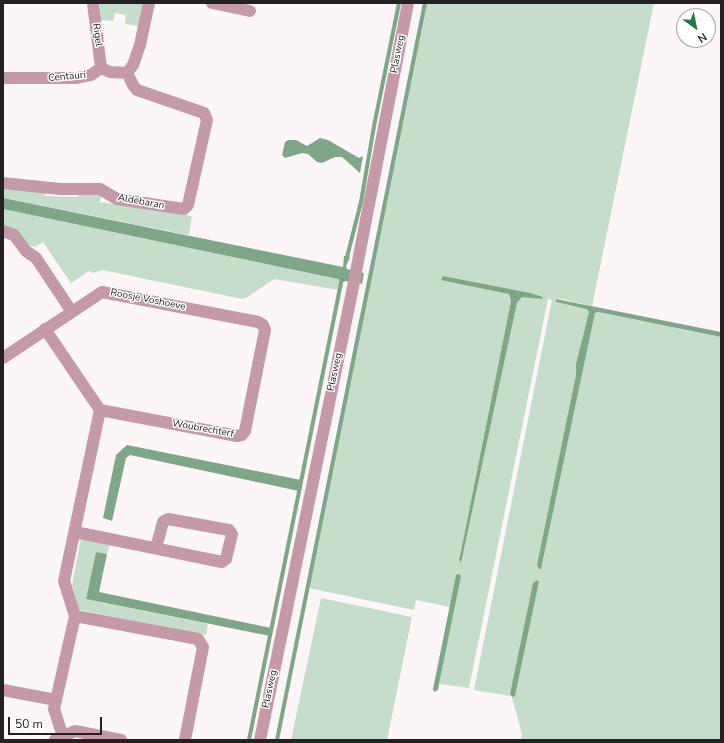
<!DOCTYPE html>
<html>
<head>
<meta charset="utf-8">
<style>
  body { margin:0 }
  #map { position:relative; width:724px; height:743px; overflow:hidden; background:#fdf6f8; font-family:"Nunito Sans",sans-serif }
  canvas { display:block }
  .frame { position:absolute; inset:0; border:4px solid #252022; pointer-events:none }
  .north { position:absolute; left:676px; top:8px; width:40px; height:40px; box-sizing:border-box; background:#fff; border:1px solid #a8a6a7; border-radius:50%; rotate:147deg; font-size:11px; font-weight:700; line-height:16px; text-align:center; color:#252022 }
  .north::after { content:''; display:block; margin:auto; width:14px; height:18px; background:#297544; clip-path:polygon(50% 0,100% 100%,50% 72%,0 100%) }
  .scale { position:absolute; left:8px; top:717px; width:94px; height:18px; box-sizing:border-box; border:2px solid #252022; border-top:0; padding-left:5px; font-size:12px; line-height:14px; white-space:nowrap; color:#252022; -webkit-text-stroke:3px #fff; paint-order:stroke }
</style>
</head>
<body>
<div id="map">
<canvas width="724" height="743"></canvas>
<div class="frame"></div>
<div class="north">N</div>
<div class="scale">50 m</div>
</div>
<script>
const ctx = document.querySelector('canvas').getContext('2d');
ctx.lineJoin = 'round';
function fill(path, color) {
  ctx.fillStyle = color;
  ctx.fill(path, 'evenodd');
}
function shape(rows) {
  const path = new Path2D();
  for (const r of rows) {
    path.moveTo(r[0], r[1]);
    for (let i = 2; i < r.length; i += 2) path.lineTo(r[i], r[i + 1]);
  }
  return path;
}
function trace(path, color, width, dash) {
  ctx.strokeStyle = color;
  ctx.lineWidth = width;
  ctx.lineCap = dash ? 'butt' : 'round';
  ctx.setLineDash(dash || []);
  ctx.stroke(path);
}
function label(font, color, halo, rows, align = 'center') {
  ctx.font = font + ' "Nunito Sans",sans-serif';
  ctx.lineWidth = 3;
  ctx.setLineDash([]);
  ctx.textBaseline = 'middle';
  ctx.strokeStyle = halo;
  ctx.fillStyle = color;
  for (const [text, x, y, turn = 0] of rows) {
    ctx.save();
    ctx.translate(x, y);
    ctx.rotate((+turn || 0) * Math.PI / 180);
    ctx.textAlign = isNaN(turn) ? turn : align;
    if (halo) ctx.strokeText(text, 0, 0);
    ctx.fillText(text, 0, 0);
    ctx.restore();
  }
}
const green = shape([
  [100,3,143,3,139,26,125,24,126,15,115,13,113,21,101,20],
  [427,3,654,3,592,306,561,299,557,299,556,302,586,309,589,312,576,364,576,375,541,569,595,313,597,312,721,337,721,740,521,740,522,735,512,697,515,696,539,582,537,580,533,583,510,696,474,690,552,300,548,299,469,688,439,684,460,575,456,575,450,607,416,600,414,610,309,588,357,329],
  [449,277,543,297,542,299,522,296,517,303,461,563,459,560,461,551,511,301,509,294],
  [3,187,45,192,45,196,78,197,79,193,102,194,100,202,192,216,189,235,3,198],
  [3,209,338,279,340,281,338,290,274,279,246,298,242,299,102,270,93,273,89,271,71,283,43,242,35,247,28,245,18,231,3,228],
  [81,538,110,544,107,554,96,552,86,599,208,624,206,635,79,610,72,585],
  [321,598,412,617,387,740,291,740]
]);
const water = shape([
  [320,138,328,140,359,158,363,156,360,173,342,157,335,157,322,163,317,162,308,154,302,153,285,158,282,155,285,142,288,140,296,140,307,146],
  [3,198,343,267,344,256,347,256,350,257,346,266,347,269,364,273,362,284,346,281,341,283,338,279,3,209],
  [443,276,530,293,543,297,542,299,522,297,517,303,461,563,459,560,461,551,511,301,509,294,441,280],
  [556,299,721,332,721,337,598,312,595,313,541,569,539,569,537,565,576,375,576,364,589,312,586,309,556,302],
  [127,445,301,480,299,491,130,455,126,458,112,521,103,518,116,455],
  [96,552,107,554,99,592,271,628,270,636,86,599],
  [459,574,461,576,439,684,438,690,434,692,433,689,456,575],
  [537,580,539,582,515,696,512,697,510,694,533,583]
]);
const stream = shape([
  [346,261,361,202,374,126,399,3],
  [249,740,342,278],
  [277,740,425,3]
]);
const minor = shape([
  [93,3,101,68],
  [212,3,250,11],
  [127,73,133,65,140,45,149,3],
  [3,78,77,78,91,75,101,68,110,72,127,73,133,85,137,90,204,113,207,120,188,205,184,209,117,199,100,189,60,189,3,183],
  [3,231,14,235,26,251,36,258,72,312],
  [45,329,100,410],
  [3,358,102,292,258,322,263,325,265,330,245,431,242,435,237,436,100,410,64,581,75,616,54,709,64,740],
  [75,532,222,562,226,559,232,534,229,530,168,519,163,522,156,548],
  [75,616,198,639,203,647,185,740],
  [3,690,56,700],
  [55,740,75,731,121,740],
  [260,740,353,287,408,3]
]);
const streetNames = [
  ["Rigel",97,35,82],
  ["Plasweg",398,54,-79],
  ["Centauri",67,77,-5],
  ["Aldebaran",141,202,10],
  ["Roosje Voshoeve",148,300,11],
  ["Plasweg",335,372,-78],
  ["Woubrechterf",203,429,10],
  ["Plasweg",270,689,-78]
];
fill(green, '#c5ddca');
fill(water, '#80a689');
trace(stream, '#80a689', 4);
trace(minor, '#c49aa8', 12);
label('10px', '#252022', '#fff', streetNames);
</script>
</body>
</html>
